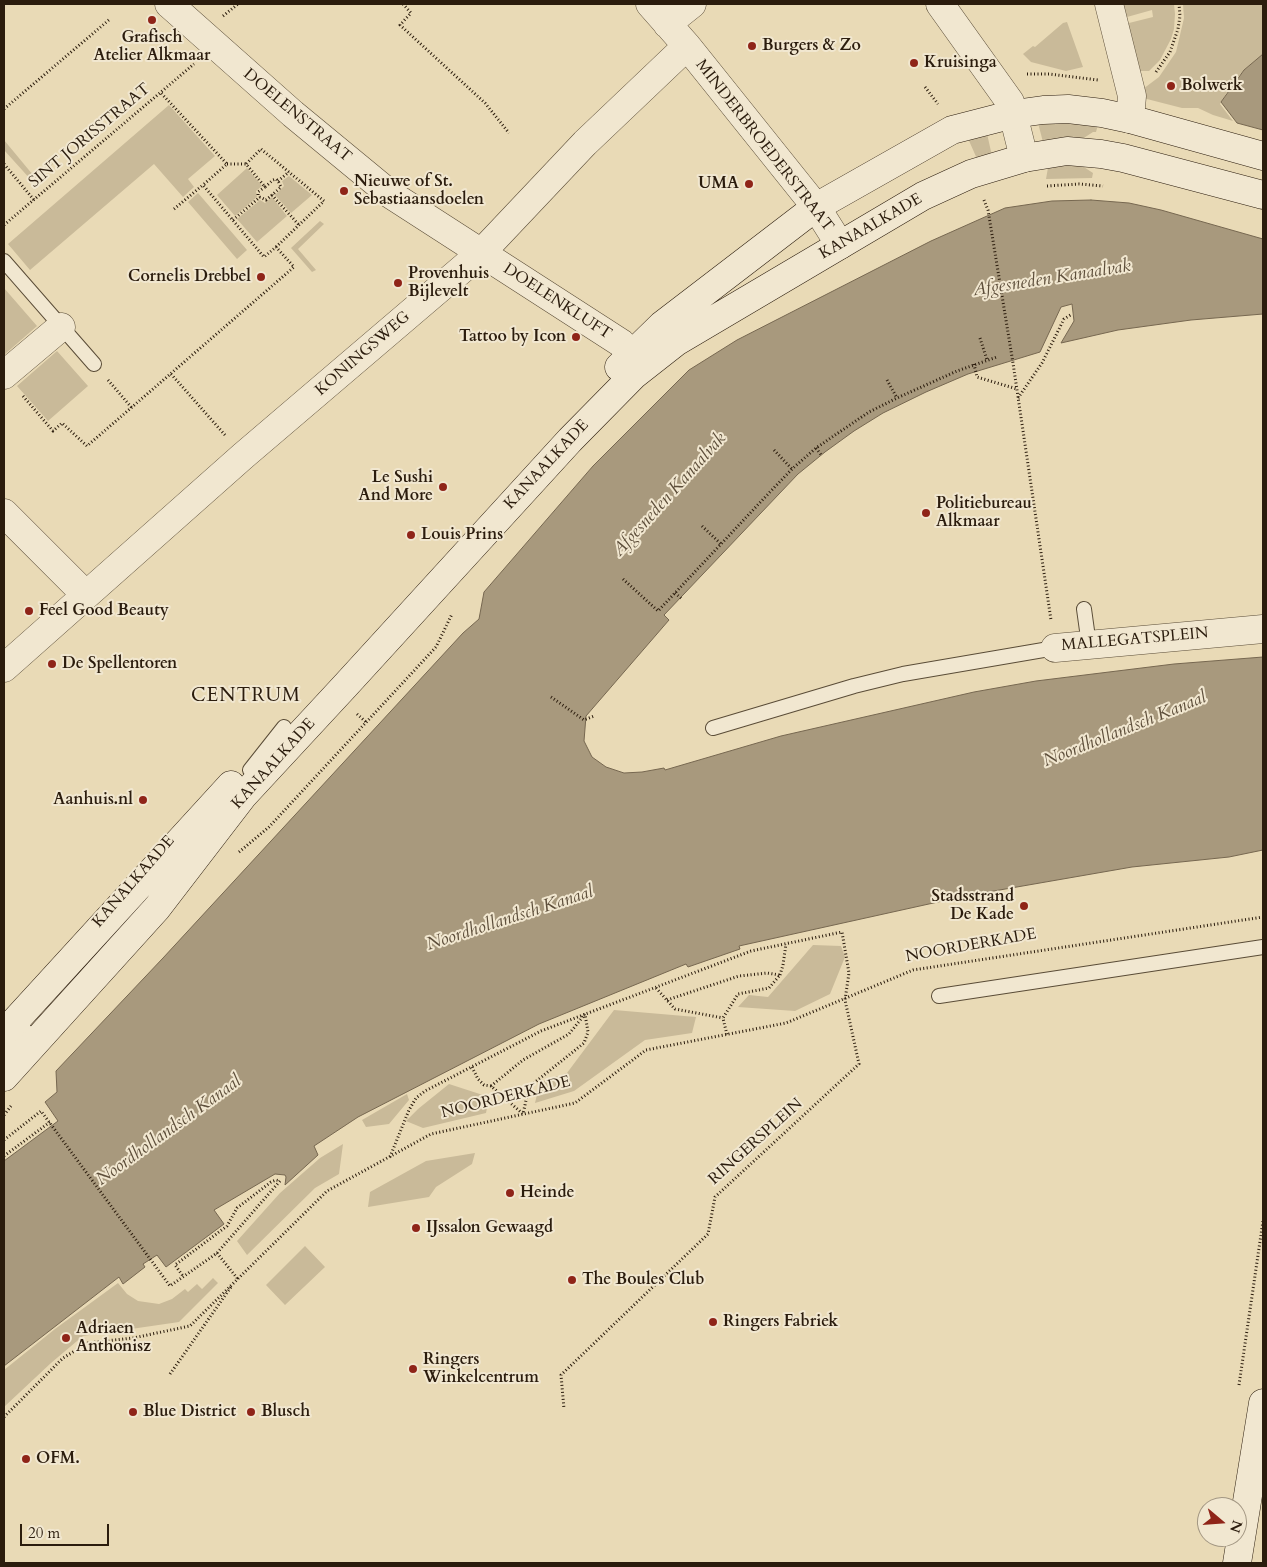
<!DOCTYPE html>
<html>
<head>
<meta charset="utf-8">
<style>
  body { margin:0 }
  #map { position:relative; width:1267px; height:1567px; overflow:hidden; background:#e9dab6; font-family:Cardo,serif }
  canvas { display:block }
  .frame { position:absolute; inset:0; border:5px solid #2b1c0d; pointer-events:none }
  .north { position:absolute; left:1197px; top:1497px; width:50px; height:50px; box-sizing:border-box; background:#f1e7d0; border:1px solid #a29682; border-radius:50%; rotate:108deg; font-size:14px; font-weight:700; line-height:20px; text-align:center; color:#2b1c0d }
  .north::after { content:''; display:block; margin:auto; width:18px; height:22px; background:#8f2418; clip-path:polygon(50% 0,100% 100%,50% 72%,0 100%) }
  .scale { position:absolute; left:20px; top:1524px; width:89px; height:22px; box-sizing:border-box; border:2px solid #2b1c0d; border-top:0; padding-left:6px; font-size:15px; line-height:18px; white-space:nowrap; color:#2b1c0d; -webkit-text-stroke:4px #f1e7d0; paint-order:stroke }
</style>
</head>
<body>
<div id="map">
<canvas width="1267" height="1567"></canvas>
<div class="frame"></div>
<div class="north">N</div>
<div class="scale">20 m</div>
</div>
<script>
const ctx = document.querySelector('canvas').getContext('2d');
ctx.lineJoin = 'round';
function fill(path, color) {
  ctx.fillStyle = color;
  ctx.fill(path, 'evenodd');
}
function shape(rows) {
  const path = new Path2D();
  for (const r of rows) {
    path.moveTo(r[0], r[1]);
    for (let i = 2; i < r.length; i += 2) path.lineTo(r[i], r[i + 1]);
  }
  return path;
}
function trace(path, color, width, dash) {
  ctx.strokeStyle = color;
  ctx.lineWidth = width;
  ctx.lineCap = dash ? 'butt' : 'round';
  ctx.setLineDash(dash || []);
  ctx.stroke(path);
}
function label(font, color, halo, rows, align = 'center') {
  ctx.font = font + ' Cardo,serif';
  ctx.lineWidth = 4;
  ctx.setLineDash([]);
  ctx.textBaseline = 'middle';
  ctx.strokeStyle = halo;
  ctx.fillStyle = color;
  for (const [text, x, y, turn = 0] of rows) {
    ctx.save();
    ctx.translate(x, y);
    ctx.rotate((+turn || 0) * Math.PI / 180);
    ctx.textAlign = isNaN(turn) ? turn : align;
    if (halo) ctx.strokeText(text, 0, 0);
    ctx.fillText(text, 0, 0);
    ctx.restore();
  }
}
const green = shape([
  [1122,4,1174,4,1175,14,1174,29,1171,39,1160,60,1149,71,1138,71,1127,25,1129,23,1153,17,1152,10,1127,17,1125,16],
  [1183,4,1263,4,1263,54,1244,70,1232,84,1220,104,1233,121,1213,115,1198,108,1182,108,1143,98,1143,89,1159,77,1176,52,1184,18],
  [1067,22,1083,67,1066,71,1031,62,1023,54,1033,46,1035,47,1063,23],
  [169,105,215,156,188,179,194,187,183,197,154,164,30,270,8,244],
  [1099,121,1096,132,1093,132,1073,145,1043,142,1038,123],
  [986,129,992,156,978,161,966,134],
  [4,140,33,175,50,161,53,164,32,181,4,150],
  [1073,160,1093,173,1092,178,1046,179,1049,162],
  [247,168,262,186,256,191,257,197,235,216,217,195],
  [289,176,312,195,291,213,275,195,284,186,282,181],
  [198,193,247,250,237,259,188,202],
  [272,197,287,216,257,242,237,219,260,200,265,203],
  [320,221,324,224,298,249,316,270,312,272,291,248],
  [4,288,37,326,4,355],
  [57,351,88,386,48,421,17,386],
  [813,945,841,946,845,957,830,994,795,1011,738,1007,749,995,768,997],
  [614,1010,696,1017,692,1033,645,1040,574,1091,535,1103,540,1082,567,1073],
  [449,1084,489,1097,486,1113,423,1128,406,1121,418,1109],
  [407,1094,409,1100,389,1124,366,1127,362,1120],
  [343,1144,339,1174,315,1188,247,1255,237,1241,280,1193,320,1158],
  [475,1153,472,1164,436,1187,429,1197,368,1207,370,1192,426,1161],
  [305,1246,325,1267,285,1305,266,1285],
  [213,1278,218,1283,179,1322,83,1336,51,1363,4,1407,4,1370,55,1329,118,1283,127,1294,138,1301,159,1304,172,1299,185,1289,188,1292,197,1284,202,1289]
]);
const water = shape([
  [1263,54,1263,130,1237,123,1221,102,1244,70,1263,54],
  [1091,200,1129,203,1161,210,1263,239,1263,314,1191,320,1118,330,1061,343,1074,321,1072,304,1061,307,1040,352,968,374,926,392,883,413,854,431,825,452,798,474,664,615,669,620,586,716,584,741,592,757,606,767,624,773,642,772,664,768,665,770,781,736,974,692,1036,681,1174,664,1263,657,1263,850,1229,857,1132,867,965,896,739,946,740,949,688,967,686,964,539,1024,358,1117,314,1146,318,1155,285,1185,286,1177,285,1175,275,1174,214,1210,224,1224,166,1267,157,1255,143,1264,145,1267,123,1284,119,1277,4,1366,4,1161,58,1121,45,1102,57,1092,56,1071,163,958,463,633,479,619,484,592,593,466,689,370,737,340,931,241,1005,208,1052,201,1091,200]
]);
const path = shape([
  [403,4,411,13,400,25,485,103,509,133],
  [223,16,238,4],
  [1156,72,1170,52,1178,29,1180,16,1179,4],
  [1027,74,1049,74,1098,80],
  [925,87,938,104],
  [4,109,110,19],
  [4,164,34,200],
  [227,164,246,164],
  [278,181,289,172],
  [1047,186,1079,184,1103,186],
  [265,187,258,192,258,195,260,197,266,200,272,195],
  [984,200,988,210,1013,363,1051,620],
  [174,209,203,185],
  [233,220,260,197],
  [4,225,194,64],
  [276,247,324,201,261,149,246,164,265,187,273,180,276,179,278,181,281,187,272,195,299,225],
  [980,338,987,360],
  [974,364,977,377,1017,389],
  [171,374,225,435],
  [108,380,132,408],
  [887,380,897,398],
  [23,396,53,431,62,423,87,446,294,267,276,247,264,257,203,185,227,164,161,93],
  [1018,398,1042,363,1064,319,1072,314],
  [816,448,822,456],
  [774,450,792,469],
  [702,526,721,544],
  [623,579,658,611,769,493,792,469,816,448,869,412,897,398,957,371,997,357],
  [675,593,682,599],
  [551,697,584,720,594,716],
  [357,714,366,722],
  [239,852,269,827,436,647,452,614],
  [780,975,783,965,786,944],
  [656,988,675,1009,723,1018],
  [667,1000,739,976,767,973,780,975,769,988,738,994,723,1018,727,1035],
  [472,1067,478,1079,484,1085,491,1086,523,1114,529,1087,584,1043,588,1032,585,1014],
  [491,1086,523,1060,569,1034,585,1014],
  [4,1115,11,1106],
  [4,1140,41,1111,170,1286,217,1253,280,1181,276,1180,271,1182,237,1208,227,1226,175,1265,183,1276],
  [4,1156,50,1122],
  [390,1157,409,1110,416,1098,425,1091,541,1031,751,951,842,932,849,973,845,1000,859,1064,715,1197,708,1234,561,1375,564,1409],
  [217,1253,237,1278,236,1279],
  [170,1374,231,1287],
  [1239,1385,1263,1221],
  [4,1417,63,1358,88,1343,133,1338,190,1326,327,1191,431,1134,575,1103,646,1050,786,1023,913,970,1263,917]
]);
const lane = shape([
  [4,261,94,364],
  [1084,609,1089,645],
  [713,728,854,686,903,674,1055,648],
  [250,770,284,727],
  [939,996,1263,947],
  [4,1054,25,1030]
]);
const street = shape([
  [169,4,293,114,390,194,621,343,631,354],
  [650,4,687,46,816,207,840,245],
  [940,4,1010,102,1024,158],
  [1109,4,1132,96,1130,119],
  [667,24,692,4],
  [4,375,61,327],
  [4,513,85,594],
  [1055,648,1263,629],
  [4,668,243,456,481,253,585,143,687,46]
]);
const secondary = shape([
  [619,367,662,325,816,207,952,130,1014,114,1043,110,1068,109,1102,113,1130,119,1263,156],
  [4,1033,231,785],
  [4,1077,157,908,243,796,345,686,570,440,634,375,676,342,923,196,971,174,1024,158,1067,151,1101,154,1123,158,1263,195],
  [1237,1563,1263,1403]
]);
const markers = [
  [152,20,5,"#8f2418"],
  [752,46,5,"#8f2418"],
  [914,63,5,"#8f2418"],
  [1171,86,5,"#8f2418"],
  [749,184,5,"#8f2418"],
  [344,191,5,"#8f2418"],
  [261,277,5,"#8f2418"],
  [398,283,5,"#8f2418"],
  [576,337,5,"#8f2418"],
  [443,487,5,"#8f2418"],
  [926,513,5,"#8f2418"],
  [411,535,5,"#8f2418"],
  [29,611,5,"#8f2418"],
  [52,664,5,"#8f2418"],
  [143,800,5,"#8f2418"],
  [1024,906,5,"#8f2418"],
  [510,1193,5,"#8f2418"],
  [416,1228,5,"#8f2418"],
  [572,1280,5,"#8f2418"],
  [713,1322,5,"#8f2418"],
  [66,1338,5,"#8f2418"],
  [413,1369,5,"#8f2418"],
  [133,1412,5,"#8f2418"],
  [251,1412,5,"#8f2418"],
  [26,1459,5,"#8f2418"]
];
const poiNames = [
  ["Grafisch",152,38,"center"],
  ["Atelier Alkmaar",152,56,"center"],
  ["Burgers & Zo",762,46],
  ["Kruisinga",924,63],
  ["Bolwerk",1181,86],
  ["Nieuwe of St.",354,182],
  ["Sebastiaansdoelen",354,200],
  ["UMA",739,184,"right"],
  ["Provenhuis",408,274],
  ["Bijlevelt",408,292],
  ["Cornelis Drebbel",251,277,"right"],
  ["Tattoo by Icon",566,337,"right"],
  ["Le Sushi",433,478,"right"],
  ["And More",433,496,"right"],
  ["Politiebureau",936,504],
  ["Alkmaar",936,522],
  ["Louis Prins",421,535],
  ["Feel Good Beauty",39,611],
  ["De Spellentoren",62,664],
  ["Aanhuis.nl",133,800,"right"],
  ["Stadsstrand",1014,897,"right"],
  ["De Kade",1014,915,"right"],
  ["Heinde",520,1193],
  ["IJssalon Gewaagd",426,1228],
  ["The Boules Club",582,1280],
  ["Ringers Fabriek",723,1322],
  ["Adriaen",76,1329],
  ["Anthonisz",76,1347],
  ["Ringers",423,1360],
  ["Winkelcentrum",423,1378],
  ["Blue District",143,1412],
  ["Blusch",261,1412],
  ["OFM.",36,1459]
];
const streetNames = [
  ["DOELENSTRAAT",297,116,40],
  ["SINT JORISSTRAAT",90,136,-40],
  ["MINDERBROEDERSTRAAT",764,146,52],
  ["KANAALKADE",871,227,-30],
  ["DOELENKLUFT",557,302,33],
  ["KONINGSWEG",363,354,-41],
  ["KANAALKADE",547,465,-47],
  ["MALLEGATSPLEIN",1135,640,-5],
  ["KANAALKADE",274,764,-48],
  ["KANALKAADE",134,882,-49],
  ["NOORDERKADE",971,946,-10],
  ["NOORDERKADE",506,1098,-14],
  ["RINGERSPLEIN",756,1142,-42]
];
const waterNames = [
  ["Afgesneden Kanaalvak",1052,279,-9],
  ["Afgesneden Kanaalvak",670,495,-48],
  ["Noordhollandsch Kanaal",1125,730,-22],
  ["Noordhollandsch Kanaal",510,919,-18],
  ["Noordhollandsch Kanaal",169,1131,-36]
];
const quarterNames = [
  ["CENTRUM",246,697]
];
fill(green, '#c9ba99');
fill(water, '#a8997d');
trace(water, '#766750', 1);
trace(lane, '#5a4c37', 16);
trace(street, '#5a4c37', 29);
trace(secondary, '#2b1c0d', 29);
trace(path, '#2b1c0d', 3, [1, 2.5]);
trace(lane, '#f1e7d0', 14);
trace(street, '#f1e7d0', 28);
trace(secondary, '#f1e7d0', 28);
for (const [x, y, r, color] of markers) {
  const dot = new Path2D();
  dot.arc(x, y, r, 0, 2 * Math.PI);
  ctx.fillStyle = color;
  ctx.fill(dot);
  trace(dot, '#f1e7d0', 2);
}
label('bold 16px', '#2b1c0d', '#f1e7d0', poiNames, 'left');
label('16px', '#2b1c0d', '#f1e7d0', streetNames);
label('italic 18px', '#5d4e3a', '#f1e7d0', waterNames);
ctx.letterSpacing = '1px';
label('19px', '#2b1c0d', '#f1e7d0', quarterNames);
ctx.letterSpacing = '0px';
</script>
</body>
</html>
